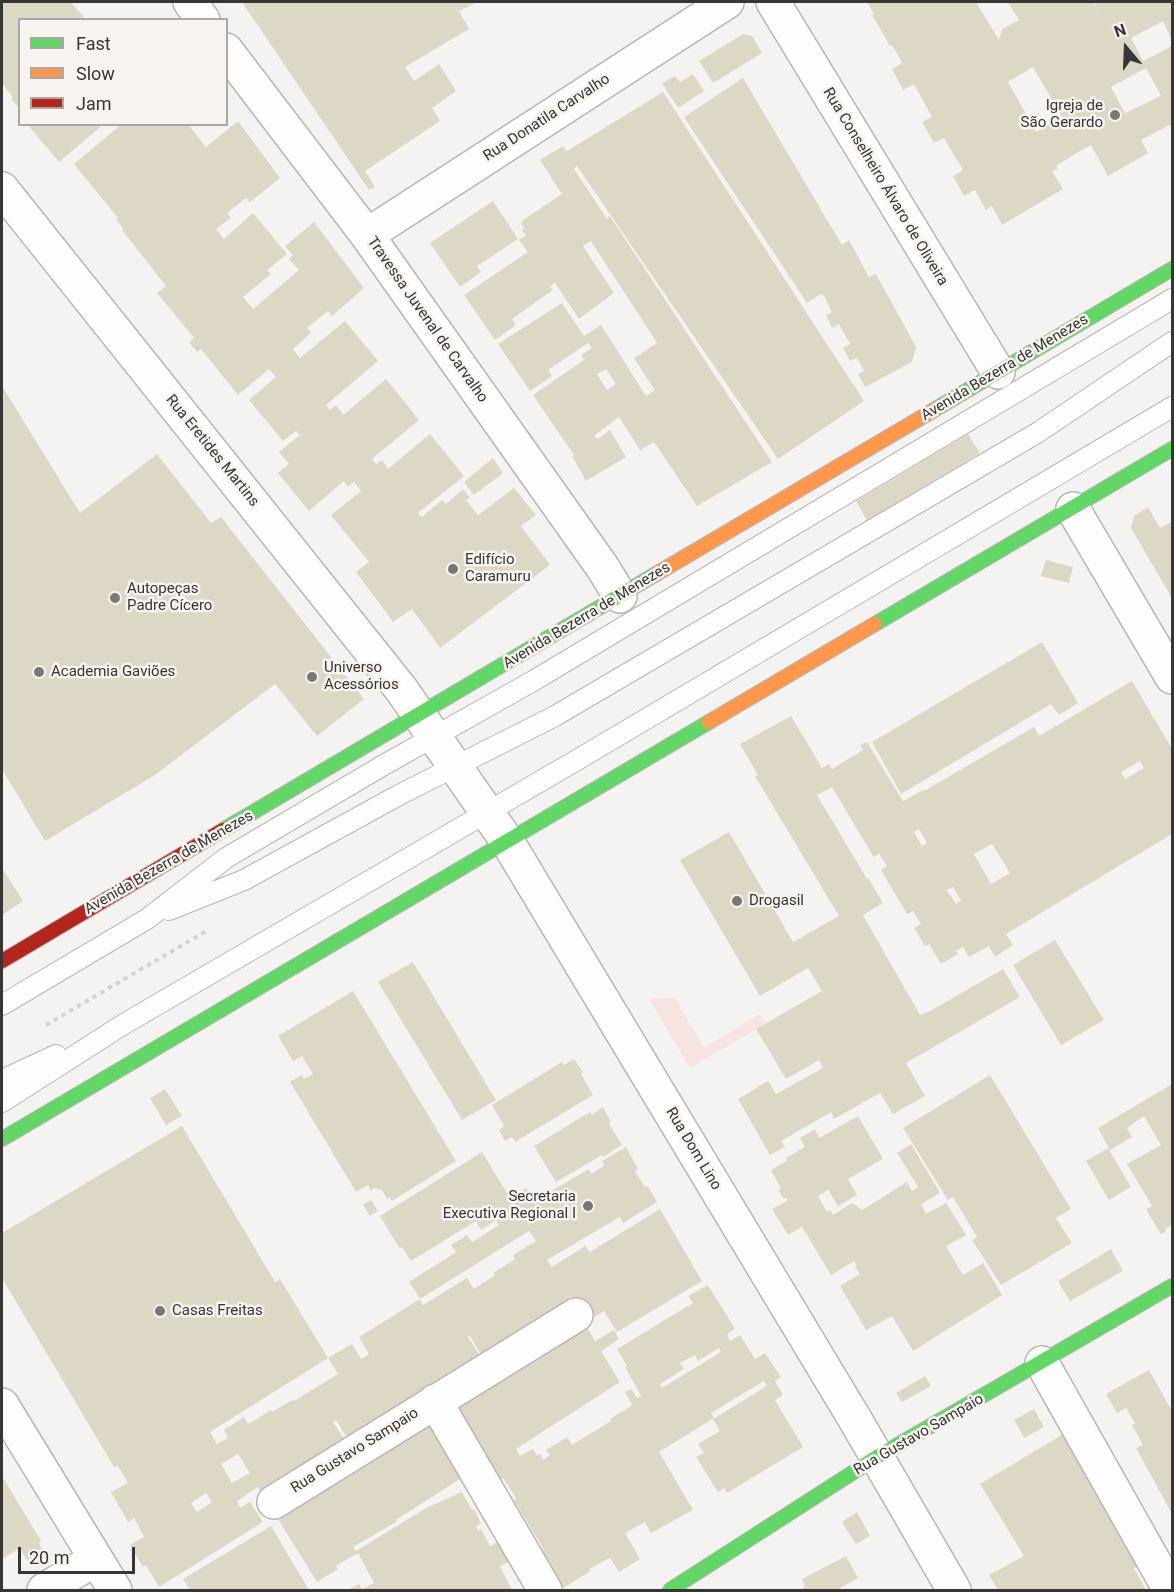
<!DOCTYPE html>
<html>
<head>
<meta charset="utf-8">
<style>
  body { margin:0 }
  #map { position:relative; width:1174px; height:1592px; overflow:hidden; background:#f5f3f1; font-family:Roboto,sans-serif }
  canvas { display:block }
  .frame { position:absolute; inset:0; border:3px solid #373634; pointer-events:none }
  .legend { position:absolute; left:18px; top:18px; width:210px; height:108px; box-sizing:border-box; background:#f7f3ef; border:2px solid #aaa7a4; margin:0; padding:8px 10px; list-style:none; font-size:18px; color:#373634 }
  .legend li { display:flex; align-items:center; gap:12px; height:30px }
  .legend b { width:30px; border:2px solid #aaa7a4 }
  .north { position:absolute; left:1096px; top:18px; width:60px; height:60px; -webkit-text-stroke:4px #f7f3ef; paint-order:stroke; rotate:341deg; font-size:16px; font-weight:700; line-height:24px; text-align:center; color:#373634 }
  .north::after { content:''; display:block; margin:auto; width:21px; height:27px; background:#373634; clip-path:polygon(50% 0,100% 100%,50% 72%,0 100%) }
  .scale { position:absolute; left:18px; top:1547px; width:117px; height:27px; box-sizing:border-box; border:3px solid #373634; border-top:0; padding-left:8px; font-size:18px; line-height:21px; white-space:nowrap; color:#373634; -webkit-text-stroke:4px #f7f3ef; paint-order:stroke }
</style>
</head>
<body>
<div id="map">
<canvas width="1174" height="1592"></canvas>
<div class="frame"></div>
<ul class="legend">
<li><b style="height:8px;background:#63d668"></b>Fast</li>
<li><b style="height:8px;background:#ff974d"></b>Slow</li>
<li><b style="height:8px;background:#b3261e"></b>Jam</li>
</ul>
<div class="north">N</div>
<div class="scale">20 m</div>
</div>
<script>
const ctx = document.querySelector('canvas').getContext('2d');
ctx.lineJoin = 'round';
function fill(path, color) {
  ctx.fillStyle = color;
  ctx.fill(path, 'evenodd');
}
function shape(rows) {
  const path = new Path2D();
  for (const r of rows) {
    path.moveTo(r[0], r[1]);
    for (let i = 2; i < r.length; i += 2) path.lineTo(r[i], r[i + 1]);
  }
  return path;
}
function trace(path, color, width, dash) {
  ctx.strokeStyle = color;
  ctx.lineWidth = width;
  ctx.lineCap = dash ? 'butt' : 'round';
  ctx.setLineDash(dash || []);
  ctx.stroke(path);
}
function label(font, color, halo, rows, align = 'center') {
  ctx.font = font + ' Roboto,sans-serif';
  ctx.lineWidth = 5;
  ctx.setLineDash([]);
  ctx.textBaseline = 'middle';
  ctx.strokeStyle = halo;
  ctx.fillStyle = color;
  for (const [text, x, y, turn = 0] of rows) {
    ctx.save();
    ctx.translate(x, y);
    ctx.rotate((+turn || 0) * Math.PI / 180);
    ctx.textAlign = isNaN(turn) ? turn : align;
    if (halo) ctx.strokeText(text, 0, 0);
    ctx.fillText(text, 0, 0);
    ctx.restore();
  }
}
const green = shape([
  [675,998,704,1048,760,1014,765,1024,690,1068,649,999]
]);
const building = shape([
  [2,2,54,3,71,2,86,20,20,20,20,109,11,99,13,97,2,83],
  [242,2,477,2,459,11,469,29,405,67,414,81,439,64,456,91,432,108,440,121,365,171,375,187,369,190],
  [867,2,976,2,999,40,1002,29,1019,20,1008,2,1093,2,1098,12,1094,2,1172,2,1172,41,1163,21,1131,38,1143,61,1172,46,1172,124,1141,140,1148,153,1108,176,1091,145,1075,154,1056,166,1058,169,1052,171,1063,189,1002,225,992,206,986,210,975,190,964,196,953,176,963,170,944,138,934,143,922,122,932,117,914,84,903,90,892,69,902,63,892,45,890,46,872,15,874,14],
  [1033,67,1062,117,1036,132,1008,82],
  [1146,68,1161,96,1125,113,1111,87],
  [743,34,752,36,762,53,713,83,699,61],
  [693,74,704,91,678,108,662,83,675,76,680,82],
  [743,78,842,245,849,240,869,277,876,274,916,347,912,362,865,387,858,374,864,371,857,358,850,361,843,348,850,344,839,324,832,328,826,315,832,312,824,296,821,294,807,303,684,117],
  [663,92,864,401,778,459,577,166,574,169,607,219,610,216,772,462,697,506,654,442,640,450,619,417,594,436,598,439,610,430,626,457,586,481,572,456,574,455,533,395,584,360,581,355,592,348,588,343,548,370,552,376,530,391,498,344,562,303,584,336,601,325,646,396,655,390,634,358,657,343,591,241,583,246,614,293,579,319,555,283,550,286,553,290,512,319,516,325,495,340,464,295,528,252,519,240,526,235,522,230,524,228,521,224,523,220,562,194,540,160,563,146,567,151],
  [606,369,616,384,607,390,597,374],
  [238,121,280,178,250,202,246,198,227,213,231,218,216,229,224,239,253,213,287,254,267,270,271,274,243,297,253,309,299,270,289,259,293,255,285,246,314,222,364,288,332,316,328,311,307,328,311,333,293,349,300,358,345,321,378,361,326,405,330,410,336,405,343,415,386,379,419,420,372,459,376,464,382,460,388,469,430,434,464,476,418,513,422,517,442,500,446,504,463,489,470,498,466,500,478,515,514,488,536,515,521,526,550,565,440,648,412,609,393,622,356,572,369,562,331,515,361,491,354,482,348,487,344,481,309,511,278,473,289,464,279,452,300,435,296,431,283,441,249,400,276,377,269,369,238,395,201,349,197,352,189,342,194,338,157,293,166,286,122,230,123,228,116,220,118,218,74,164,122,124,188,124,206,147],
  [27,124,104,124,59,162],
  [493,201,518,239,477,266,481,272,460,287,430,243],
  [2,386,80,513,157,454,211,523,221,517,364,699,317,736,275,684,155,775,45,841,2,769],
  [968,434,980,453,867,521,856,501],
  [493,458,503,473,474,495,464,482],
  [1148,507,1160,528,1172,522,1172,598,1131,528,1134,516],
  [1046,560,1073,567,1069,583,1041,576],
  [1042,642,1078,703,1059,715,1051,704,901,794,872,742],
  [1132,681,1172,749,1172,834,1006,934,1013,945,995,957,989,946,969,957,963,947,956,951,958,954,941,964,929,944,925,946,914,928,921,924,913,911,907,914,881,870,887,866,879,854,874,857,873,856,832,787,817,795,867,879,868,878,883,903,863,915,920,1015,930,1011,1003,969,1020,997,906,1063,925,1096,893,1114,880,1093,834,1119,831,1112,783,1140,781,1141,785,1147,770,1155,738,1099,768,1081,776,1094,823,1068,819,1060,786,1079,756,1029,822,991,808,968,760,996,680,860,729,832,793,942,839,916,755,776,758,775,740,744,791,716,822,768,829,764,832,769,863,750,860,745,867,742,903,801,923,790,924,791,1034,727,1039,736],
  [1140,761,1144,768,1125,779,1121,772],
  [919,829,927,843,922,846,914,832],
  [992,844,1010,873,991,884,974,854],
  [953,887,961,900,956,904,947,890],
  [2,868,23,901,2,915],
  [1055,940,1104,1020,1061,1045,1013,965],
  [413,962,496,1100,462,1120,378,982],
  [353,991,456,1161,392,1201,389,1197,387,1199,382,1190,374,1188,371,1191,368,1185,356,1192,290,1082,302,1075,304,1079,313,1074,302,1056,293,1061,278,1036],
  [574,1059,583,1072,581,1074,593,1095,515,1142,512,1137,505,1141,499,1130,504,1126,492,1105,562,1062,564,1065],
  [990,1075,1071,1209,1056,1218,1072,1243,1001,1285,972,1240,977,1237,953,1197,948,1200,903,1128],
  [1172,1084,1172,1225,1165,1229,1166,1231,1161,1234,1146,1209,1152,1206,1127,1164,1161,1145,1144,1116,1127,1128,1132,1137,1110,1150,1098,1128],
  [165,1089,182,1116,166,1125,150,1098],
  [603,1107,611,1122,609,1123,622,1145,603,1157,602,1155,556,1182,534,1146,590,1112,592,1115],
  [858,1116,883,1159,848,1179,857,1195,838,1206,828,1190,818,1196,827,1212,830,1210,833,1215,852,1203,862,1210,907,1182,912,1191,918,1187,897,1153,911,1144,940,1193,921,1204,926,1214,946,1203,966,1235,946,1246,963,1275,983,1263,1002,1295,913,1351,892,1316,866,1330,840,1286,860,1274,855,1267,857,1266,854,1261,831,1275,802,1227,788,1235,772,1209,788,1200,786,1198,784,1199,778,1190,781,1188,771,1170,788,1160,786,1158,805,1147,800,1138,815,1129,819,1138],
  [182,1126,275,1282,280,1279,328,1358,352,1344,361,1359,369,1354,359,1337,420,1299,409,1282,456,1252,451,1245,467,1235,472,1242,499,1225,496,1220,481,1230,476,1221,411,1261,402,1247,400,1249,380,1216,482,1152,510,1198,526,1188,534,1201,589,1169,591,1174,604,1166,602,1161,626,1147,638,1169,635,1171,645,1187,648,1186,657,1202,623,1223,620,1217,547,1260,552,1267,585,1246,590,1252,660,1209,702,1281,617,1332,604,1311,585,1323,482,1356,470,1336,468,1337,481,1357,349,1441,336,1420,333,1422,347,1443,263,1495,258,1487,237,1501,240,1508,250,1502,263,1522,159,1587,146,1565,143,1567,130,1545,144,1537,134,1518,128,1522,111,1492,128,1483,118,1466,114,1467,2,1278,2,1233],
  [529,1231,536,1241,513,1255,515,1259,493,1273,495,1275,474,1289,467,1278,423,1305,420,1299],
  [328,1358,338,1374,294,1401,292,1400,272,1412,271,1410,248,1424,244,1417,224,1430,228,1438,217,1444,210,1432],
  [238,1454,250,1473,232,1483,221,1464],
  [206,1493,212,1502,197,1512,191,1503],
  [1108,1148,1131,1187,1109,1200,1086,1161],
  [371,1200,378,1211,370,1216,363,1205],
  [1111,1249,1123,1271,1070,1301,1058,1281],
  [708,1285,735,1329,727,1334,730,1341,740,1335,755,1359,765,1353,781,1377,775,1381,783,1395,775,1400,803,1447,727,1493,724,1488,718,1492,696,1457,704,1453,698,1444,720,1431,713,1419,767,1386,764,1381,711,1413,714,1418,659,1452,693,1510,651,1533,645,1522,625,1533,640,1559,619,1572,610,1558,589,1569,591,1571,563,1588,541,1551,544,1550,514,1500,516,1498,503,1478,500,1480,455,1405,586,1325,595,1341,614,1330,619,1339,601,1351,620,1382,516,1449,520,1456,533,1449,537,1456,540,1454,543,1460,550,1455,546,1450,567,1437,572,1445,611,1421,610,1419,632,1405,625,1392,631,1389,637,1398,641,1396,625,1367,627,1366,617,1349,693,1303,688,1296],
  [719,1348,721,1352,662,1388,660,1384,684,1369,680,1363,695,1355,698,1361],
  [1149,1370,1172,1411,1172,1514,1136,1448,1143,1445,1132,1425,1135,1423,1126,1408,1117,1413,1106,1394],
  [925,1376,931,1386,902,1402,896,1393],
  [1034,1409,1044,1427,1024,1438,1014,1420],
  [430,1424,463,1477,396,1520,396,1522,353,1547,356,1551,426,1508,462,1492,472,1510,474,1509,481,1523,476,1526,478,1531,481,1529,490,1546,502,1540,513,1560,500,1566,512,1590,348,1590,359,1584,362,1589,374,1583,358,1553,336,1566,338,1569,317,1582,278,1519],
  [1065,1433,1142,1563,1134,1568,1146,1590,1086,1590,1085,1589,1081,1590,998,1590,989,1575,1024,1556,980,1484],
  [2,1476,41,1541,39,1543,42,1549,36,1551,37,1552,27,1561,20,1548,2,1559],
  [857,1512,870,1536,856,1544,842,1522],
  [271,1526,309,1590,190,1590,183,1579],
  [846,1556,858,1578,840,1588,841,1590,797,1590,805,1587,802,1579]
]);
const path = shape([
  [46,1025,208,930]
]);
const lane = shape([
  [169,910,244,880,399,795,555,716,1037,433,1172,342],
  [2,1005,147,919,226,858,382,766,533,681,1172,299],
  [2,1080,56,1055],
  [2,1102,124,1024,582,757,1172,407]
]);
const street = shape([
  [190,2,203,20],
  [773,2,998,372],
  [226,50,367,235,603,568,620,596],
  [2,189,401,689,507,841,856,1421,954,1590],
  [367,235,727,2],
  [1073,509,1172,677],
  [1042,1363,1170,1590],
  [435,1401,545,1590],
  [2,1405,115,1590],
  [274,1502,576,1315],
  [44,1590,96,1559]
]);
const fast = shape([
  [934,410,1172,269],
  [875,624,1172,449],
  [223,830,656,574],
  [2,1139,709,722],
  [670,1590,877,1457,1172,1286]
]);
const slow = shape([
  [656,574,934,410],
  [709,722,875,624]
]);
const jam = shape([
  [2,961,223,830]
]);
const markers = [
  [1115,115,6,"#7a7876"],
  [453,569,6,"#7a7876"],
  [115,598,6,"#7a7876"],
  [39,672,6,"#7a7876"],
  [312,677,6,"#7a7876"],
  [737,901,6,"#7a7876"],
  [588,1206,6,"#7a7876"],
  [160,1311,6,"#7a7876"]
];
const poiNames = [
  ["Igreja de",1103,106,"right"],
  ["São Gerardo",1103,123,"right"],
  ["Edifício",465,560],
  ["Caramuru",465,577],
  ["Autopeças",127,589],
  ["Padre Cícero",127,606],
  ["Universo",324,668],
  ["Acessórios",324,685],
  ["Academia Gaviões",51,672],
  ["Drogasil",749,901],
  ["Secretaria",576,1197,"right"],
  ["Executiva Regional I",576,1214,"right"],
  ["Casas Freitas",172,1311]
];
const streetNames = [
  ["Rua Donatila Carvalho",547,118,-33],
  ["Rua Conselheiro Álvaro de Oliveira",885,187,59],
  ["Travessa Juvenal de Carvalho",427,320,55],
  ["Avenida Bezerra de Menezes",1005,368,-31],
  ["Rua Eretides Martins",212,451,51],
  ["Avenida Bezerra de Menezes",587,616,-31],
  ["Avenida Bezerra de Menezes",169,863,-30],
  ["Rua Dom Lino",693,1149,59],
  ["Rua Gustavo Sampaio",919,1435,-30],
  ["Rua Gustavo Sampaio",355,1451,-32]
];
fill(green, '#f7e3e0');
fill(building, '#ddd8c6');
trace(lane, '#b8b6b5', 22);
trace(street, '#b8b6b5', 36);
trace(fast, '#b8b6b5', 16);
trace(slow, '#b8b6b5', 16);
trace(jam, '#b8b6b5', 16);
trace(path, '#d4d4d2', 4, [4.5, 4.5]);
trace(lane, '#fefdfd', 20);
trace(street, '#fefdfd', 33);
trace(fast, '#63d668', 14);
trace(slow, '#ff974d', 14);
trace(jam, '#b3261e', 14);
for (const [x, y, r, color] of markers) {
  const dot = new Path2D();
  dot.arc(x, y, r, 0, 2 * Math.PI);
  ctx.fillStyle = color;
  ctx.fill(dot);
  trace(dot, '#f7f3ef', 2);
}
label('15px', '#373634', '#f7f3ef', poiNames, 'left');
label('15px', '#373634', '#f7f3ef', streetNames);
</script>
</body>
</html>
